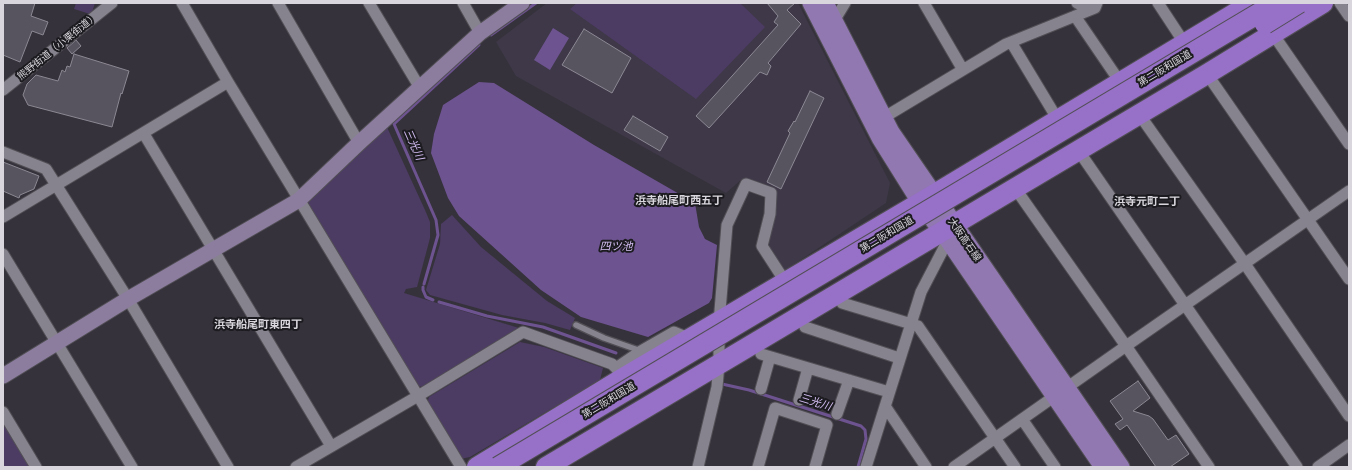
<!DOCTYPE html>
<html>
<head>
<meta charset="utf-8">
<style>
  body { margin:0 }
  #map { position:relative; width:1352px; height:470px; overflow:hidden; background:#36323b; font-family:"Titillium Web",sans-serif }
  canvas { display:block }
  .frame { position:absolute; inset:0; border:4px solid #d9d7dd; pointer-events:none }
</style>
</head>
<body>
<div id="map">
<canvas width="1352" height="470"></canvas>
<div class="frame"></div>
</div>
<script>
const ctx = document.querySelector('canvas').getContext('2d');
ctx.lineJoin = 'round';
function fill(path, color) {
  ctx.fillStyle = color;
  ctx.fill(path, 'evenodd');
}
function shape(rows) {
  const path = new Path2D();
  for (const r of rows) {
    path.moveTo(r[0], r[1]);
    for (let i = 2; i < r.length; i += 2) path.lineTo(r[i], r[i + 1]);
  }
  return path;
}
function trace(path, color, width, dash) {
  ctx.strokeStyle = color;
  ctx.lineWidth = width;
  ctx.lineCap = dash ? 'butt' : 'round';
  ctx.setLineDash(dash || []);
  ctx.stroke(path);
}
function label(font, color, halo, rows, align = 'center') {
  ctx.font = font + ' "Titillium Web","Noto Sans JP",sans-serif';
  ctx.lineWidth = 4;
  ctx.setLineDash([]);
  ctx.textBaseline = 'middle';
  ctx.strokeStyle = halo;
  ctx.fillStyle = color;
  for (const [text, x, y, turn = 0] of rows) {
    ctx.save();
    ctx.translate(x, y);
    ctx.rotate((+turn || 0) * Math.PI / 180);
    ctx.textAlign = isNaN(turn) ? turn : align;
    if (halo) ctx.strokeText(text, 0, 0);
    ctx.fillText(text, 0, 0);
    ctx.restore();
  }
}
const built = shape([
  [547,3,798,3,890,183,886,203,784,271,767,243,775,190,742,179,726,193,516,76,496,42]
]);
const green = shape([
  [76,3,95,3,92,12,90,14,74,9],
  [577,3,740,3,765,27,696,99,570,9],
  [386,125,425,210,430,222,430,238,417,287,406,289,404,293,519,328,422,387,416,385,308,204,308,199],
  [452,215,481,247,547,301,575,318,570,330,545,323,502,315,430,295,426,290,440,244,441,224],
  [520,342,544,347,603,368,600,380,470,457,460,459,427,403,429,397],
  [3,426,8,427,31,467,3,467]
]);
const water = shape([
  [553,28,569,38,550,70,534,60],
  [479,82,494,83,594,145,695,203,699,227,705,239,717,245,712,298,709,303,648,337,581,317,541,290,459,216,448,198,431,153,434,134,443,105]
]);
const stream = shape([
  [491,35,536,3],
  [424,284,438,235,436,220,394,124,479,45],
  [423,287,423,290,426,297,433,300],
  [439,302,487,316,543,327,616,353],
  [722,384,749,390,861,426,865,430,866,439,858,467]
]);
const building = shape([
  [3,3,35,3,31,16,48,22,43,35,32,31,20,62,3,55,3,3],
  [767,3,795,3,787,10,801,24,768,63,771,66,767,75,760,72,709,128,696,116,778,25,774,22,778,16,767,3],
  [584,29,631,58,612,93,562,65,584,29],
  [76,40,81,46,72,54,67,48,76,40],
  [74,54,129,71,122,94,121,93,112,127,28,105,23,95,27,84,36,75,58,81,62,70,65,72,67,66,70,67,74,54],
  [810,91,824,98,781,189,767,182,790,133,788,131,794,121,795,122,810,91],
  [633,116,668,137,660,151,624,130,633,116],
  [3,162,39,176,34,189,20,195,19,198,3,191,3,162],
  [1138,381,1150,398,1133,411,1149,416,1153,419,1168,440,1176,435,1189,454,1170,467,1156,467,1127,425,1120,430,1115,424,1123,419,1110,401,1138,381]
]);
const lane = shape([
  [576,325,604,338,641,351]
]);
const street = shape([
  [182,3,228,82,461,467],
  [278,3,359,143],
  [369,3,420,88],
  [463,3,480,33],
  [924,3,963,70],
  [1077,3,1090,10],
  [1158,3,1185,44],
  [1340,3,1349,16],
  [1075,16,1120,82],
  [831,23,834,21,845,3],
  [1273,34,1349,144],
  [1011,42,1058,120],
  [1207,74,1349,279],
  [3,90,112,3],
  [1139,114,1245,264,1349,416],
  [883,118,1006,44,1095,8,1097,3],
  [144,134,331,446],
  [1078,150,1297,467],
  [3,152,46,169,128,299,228,467],
  [1015,188,1126,346,1209,467],
  [3,217,228,82],
  [3,254,132,467],
  [842,303,918,326,1015,467],
  [805,327,899,358],
  [761,354,889,392],
  [621,375,616,368,641,351,674,332,691,339],
  [761,389,770,357],
  [799,400,808,368],
  [885,406,926,467],
  [3,412,36,467],
  [837,414,849,380],
  [1022,419,1055,467],
  [296,467,418,396,523,332,612,364,616,368],
  [698,467,717,387,719,364,719,323,727,225,746,184,771,193,770,214,762,246,786,283],
  [758,467,775,408,827,425,815,467],
  [866,467,921,292,948,240],
  [954,467,1126,346,1349,191],
  [1318,467,1349,445]
]);
const secondary = shape([
  [3,376,128,299,299,200,359,143,480,33,522,3]
]);
const primary = shape([
  [811,3,880,138,920,202,948,240,1103,467],
  [825,3,891,132,1121,467]
]);
const highway = shape([
  [477,467,623,378,933,195,1252,3],
  [546,467,1207,74,1323,3]
]);
const highwayBridge = shape([
  [1265,24,1299,3],
  [498,467,1276,3]
]);
const streetNames = [
  ["熊野街道（小栗街道）",58,47,-39],
  ["第二阪和国道",1165,69,-31],
  ["第二阪和国道",887,235,-31],
  ["大阪高石線",964,240,55],
  ["第二阪和国道",609,401,-31]
];
const waterNames = [
  ["三光川",413,145,66],
  ["四ツ池",616,247],
  ["三光川",815,403,17]
];
const neighbourhoodNames = [
  ["浜寺船尾町西五丁",679,201],
  ["浜寺元町二丁",1147,202],
  ["浜寺船尾町東四丁",258,325]
];
fill(built, '#3e3848');
fill(green, '#4c3b63');
fill(water, '#6d5390');
trace(stream, '#6d5390', 3);
fill(building, '#58545f');
trace(building, '#8c8893', 1);
trace(lane, '#524f56', 8);
trace(street, '#524f56', 13);
trace(secondary, '#524f56', 17);
trace(primary, '#524f56', 19);
trace(highway, '#524f56', 22);
trace(lane, '#87838e', 5.5);
trace(street, '#87838e', 11);
trace(secondary, '#8c7d9f', 15);
trace(primary, '#9178b0', 17);
trace(highway, '#9770c7', 20);
trace(highwayBridge, '#524f56', 22, []);
trace(highwayBridge, '#9770c7', 20);
label('10px', '#d9d7dd', '#1c1b1f', streetNames);
label('italic 11px', '#d4bef4', '#1c1b1f', waterNames);
label('bold 11px', '#d9d7dd', '#1c1b1f', neighbourhoodNames);
</script>
</body>
</html>
